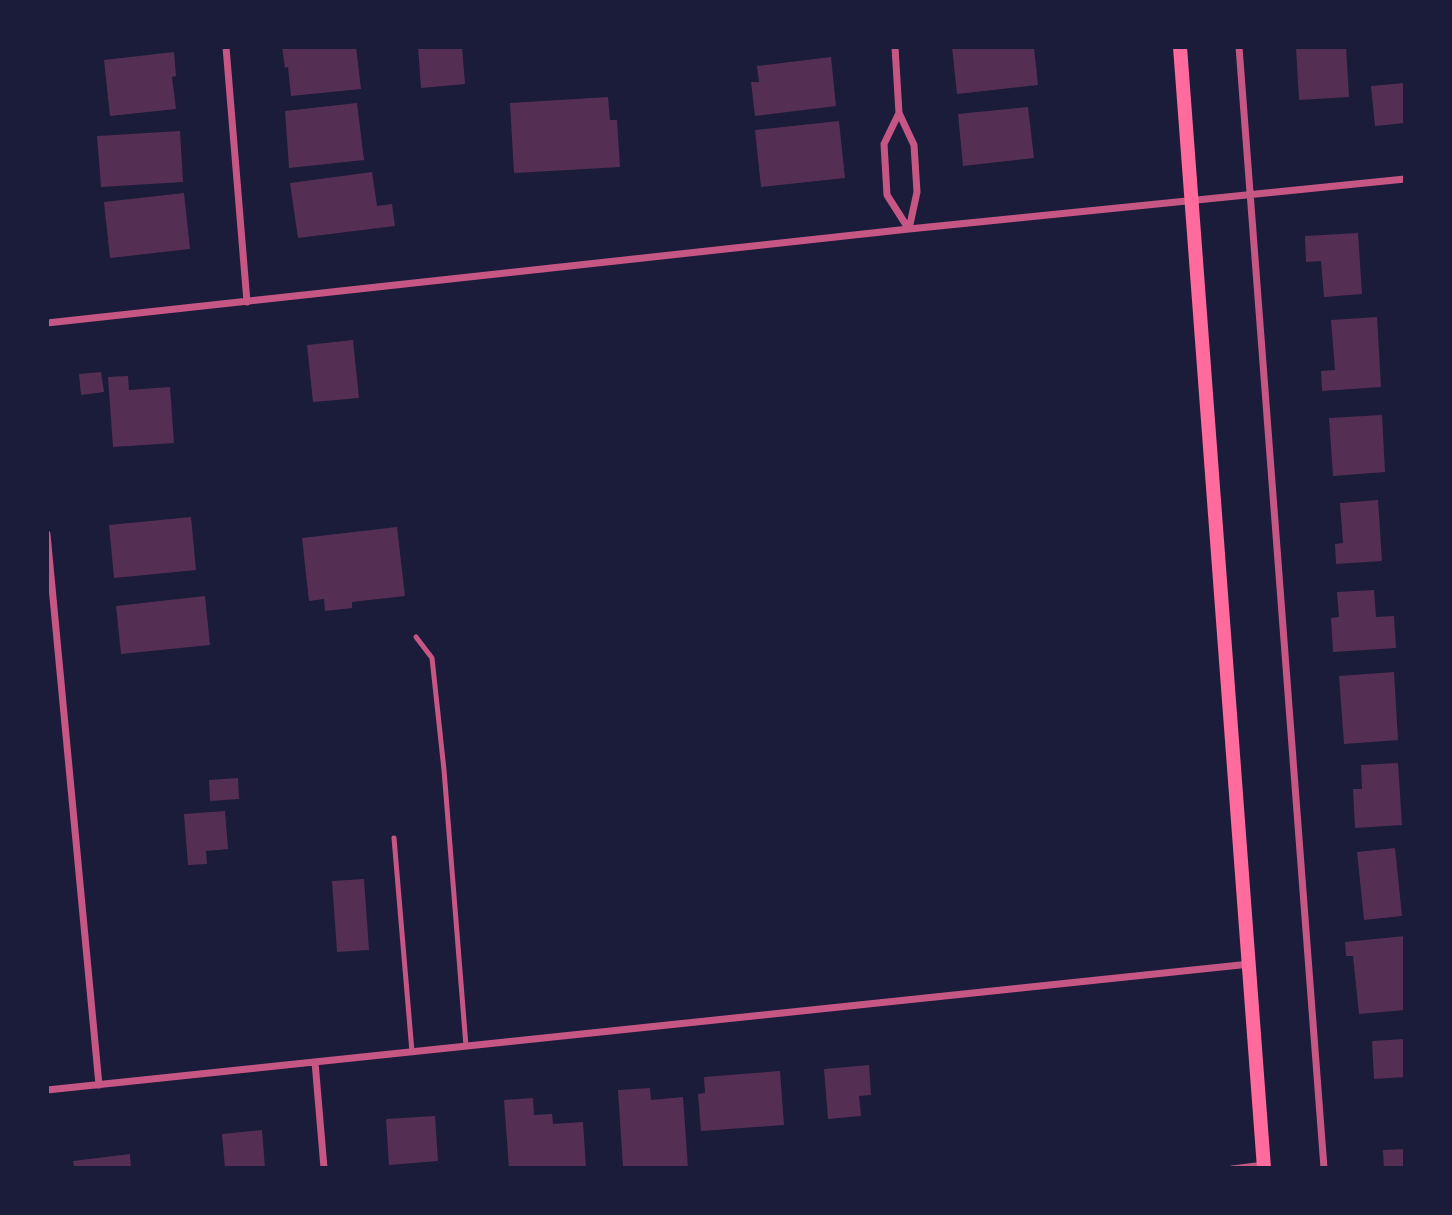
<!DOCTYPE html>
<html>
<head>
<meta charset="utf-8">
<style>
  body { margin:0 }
  #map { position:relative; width:1452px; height:1215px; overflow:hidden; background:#1b1b3a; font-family:"Fira Sans Condensed",sans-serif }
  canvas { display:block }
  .frame { position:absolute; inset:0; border:49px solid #1b1b3a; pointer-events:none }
</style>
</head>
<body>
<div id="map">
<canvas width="1452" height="1215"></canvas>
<div class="frame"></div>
</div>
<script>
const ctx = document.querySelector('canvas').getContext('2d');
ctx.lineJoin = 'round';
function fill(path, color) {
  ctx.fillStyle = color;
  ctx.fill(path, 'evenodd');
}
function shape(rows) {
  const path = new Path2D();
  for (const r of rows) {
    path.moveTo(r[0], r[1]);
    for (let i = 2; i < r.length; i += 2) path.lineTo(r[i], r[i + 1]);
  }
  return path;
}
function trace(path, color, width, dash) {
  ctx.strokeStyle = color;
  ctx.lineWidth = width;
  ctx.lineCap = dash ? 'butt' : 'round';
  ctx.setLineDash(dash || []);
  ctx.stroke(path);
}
const building = shape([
  [282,47,356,47,361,89,291,96,288,67,285,68],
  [418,47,462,47,465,84,421,88],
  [952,47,1034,47,1038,85,957,94],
  [1296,47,1346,47,1349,97,1299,100],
  [174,52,176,76,172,77,176,109,110,116,104,60],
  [831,57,836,106,755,116,751,82,759,82,757,66],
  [1405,83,1405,123,1375,126,1371,86],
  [608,97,610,120,617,120,620,167,514,173,510,103],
  [357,103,364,160,289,168,285,111],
  [1028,107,1034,158,963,166,958,114],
  [839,121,845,178,761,187,755,130],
  [180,131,183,182,101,187,97,136],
  [372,172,377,206,392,204,395,226,298,238,290,183],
  [184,193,190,249,110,258,104,202],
  [1358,233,1362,294,1324,297,1321,261,1306,262,1305,236],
  [1377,317,1381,387,1322,391,1321,371,1335,370,1331,320],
  [353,340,359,398,313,402,307,345],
  [101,372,104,392,81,395,79,374],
  [128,376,129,390,170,387,174,443,113,447,108,377],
  [1382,415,1385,472,1333,476,1329,418],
  [1378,500,1382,561,1336,564,1335,544,1343,543,1340,503],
  [191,517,196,570,114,578,109,525],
  [397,527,405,596,352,602,352,608,325,611,324,599,309,601,302,538],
  [1374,590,1376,617,1394,616,1396,648,1333,652,1331,618,1339,617,1337,592],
  [205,596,210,645,121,654,116,606],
  [1394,672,1398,740,1344,744,1339,676],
  [1398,763,1402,825,1355,828,1353,789,1362,789,1361,765],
  [238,778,239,799,210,801,209,780],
  [225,811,228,849,206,851,207,864,188,865,184,814],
  [1395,848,1402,916,1364,920,1357,852],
  [364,879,369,950,337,952,332,881],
  [1405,936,1405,1010,1359,1014,1353,956,1346,956,1345,942],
  [1405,1039,1405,1077,1374,1079,1372,1041],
  [869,1065,871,1095,859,1096,861,1116,828,1119,824,1069],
  [780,1071,784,1125,701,1131,698,1094,705,1093,704,1077],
  [650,1088,651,1100,683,1097,688,1168,623,1168,618,1090],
  [533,1098,534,1115,552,1114,553,1124,583,1122,586,1168,509,1168,504,1100],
  [435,1116,438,1161,389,1165,386,1119],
  [262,1130,265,1168,225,1168,222,1134],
  [1405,1149,1405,1168,1384,1168,1383,1150],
  [130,1154,131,1168,74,1168,73,1161]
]);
const service = shape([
  [416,637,432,658,444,770,466,1046],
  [394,838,412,1052],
  [1232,1168,1264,1164]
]);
const minor = shape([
  [226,47,247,302],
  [895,47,899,113,914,145,917,192,909,229],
  [1239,47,1324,1168],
  [899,113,884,144,887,195,908,228],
  [47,323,909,229,1405,179],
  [47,534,99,1085],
  [315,1062,324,1168],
  [47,1090,1250,964]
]);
const secondary = shape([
  [1180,47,1264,1168]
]);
fill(building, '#542f53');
trace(service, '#c65784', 5);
trace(minor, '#c65784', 7);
trace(secondary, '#ff6b9d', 14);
</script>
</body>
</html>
